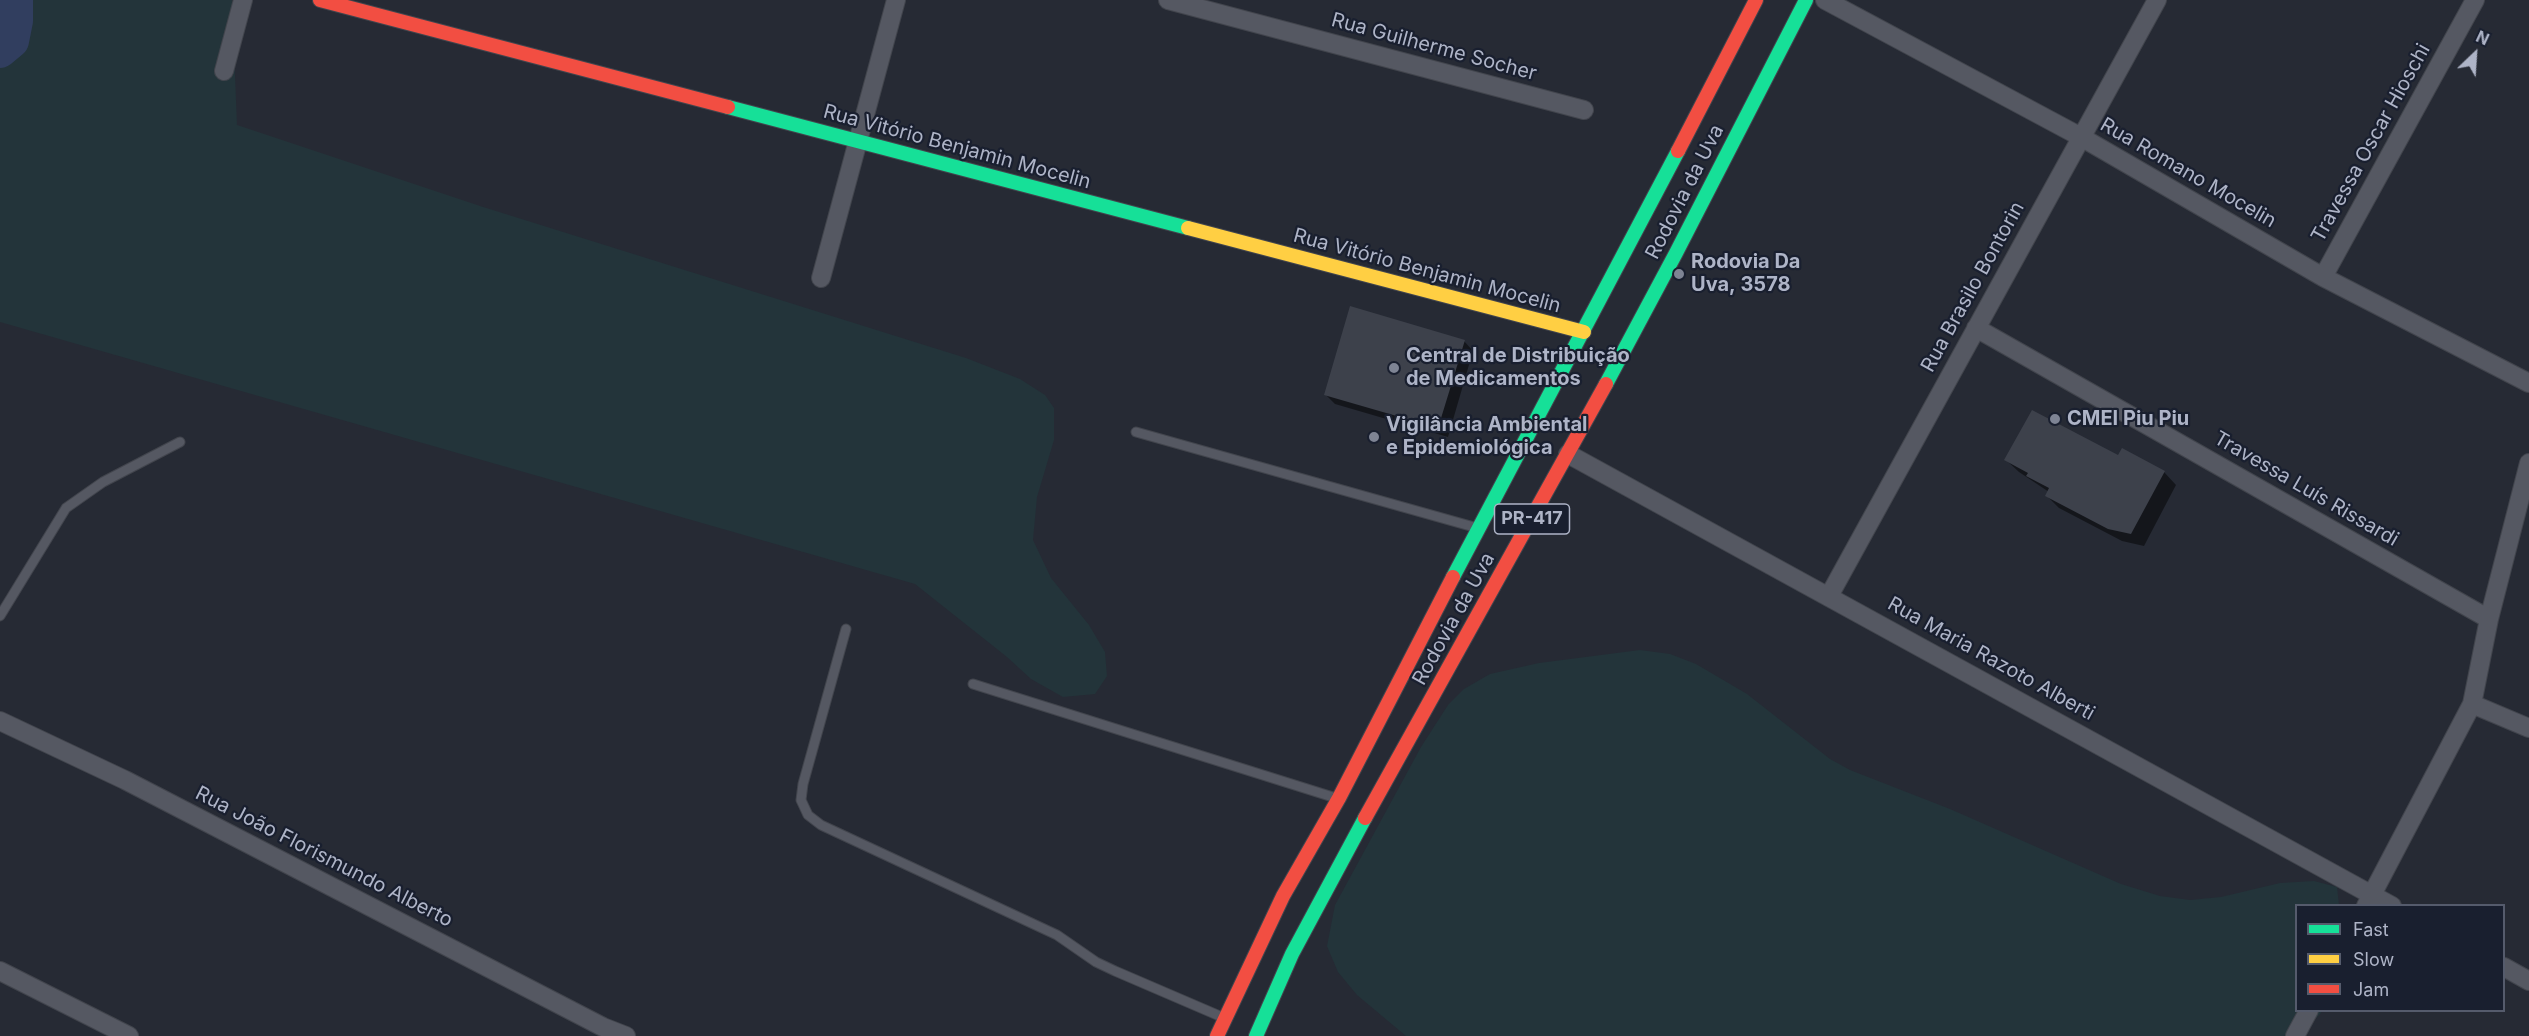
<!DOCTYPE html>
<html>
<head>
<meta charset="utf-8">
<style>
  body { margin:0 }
  #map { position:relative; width:2529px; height:1036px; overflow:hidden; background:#262a34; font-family:Inter,sans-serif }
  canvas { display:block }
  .legend { position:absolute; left:2295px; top:904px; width:210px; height:108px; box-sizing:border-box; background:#191f2f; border:2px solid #555b6c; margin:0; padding:8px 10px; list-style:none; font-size:18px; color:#aeb4c7 }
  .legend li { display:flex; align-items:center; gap:12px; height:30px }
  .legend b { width:30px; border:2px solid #555b6c }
  .north { position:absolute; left:2445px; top:24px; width:60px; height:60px; -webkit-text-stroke:4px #191f2f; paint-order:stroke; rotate:25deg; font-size:16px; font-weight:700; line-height:24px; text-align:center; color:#aeb4c7 }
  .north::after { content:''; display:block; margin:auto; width:21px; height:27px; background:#aeb4c7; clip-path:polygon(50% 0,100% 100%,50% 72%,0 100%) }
</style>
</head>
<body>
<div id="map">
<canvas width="2529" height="1036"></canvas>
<ul class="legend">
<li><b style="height:8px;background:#16e098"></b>Fast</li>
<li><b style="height:8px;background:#ffcf43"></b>Slow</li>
<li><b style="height:8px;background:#f24e42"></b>Jam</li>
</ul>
<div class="north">N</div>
</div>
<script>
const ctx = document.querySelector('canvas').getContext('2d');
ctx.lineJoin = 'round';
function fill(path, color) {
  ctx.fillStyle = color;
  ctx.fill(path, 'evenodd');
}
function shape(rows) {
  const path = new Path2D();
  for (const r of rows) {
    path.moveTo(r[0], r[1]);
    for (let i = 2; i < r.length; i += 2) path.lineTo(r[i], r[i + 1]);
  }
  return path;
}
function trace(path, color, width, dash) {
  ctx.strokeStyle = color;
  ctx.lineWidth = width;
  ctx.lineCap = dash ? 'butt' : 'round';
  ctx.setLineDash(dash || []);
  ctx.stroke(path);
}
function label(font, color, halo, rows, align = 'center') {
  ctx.font = font + ' Inter,sans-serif';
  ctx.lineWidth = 4.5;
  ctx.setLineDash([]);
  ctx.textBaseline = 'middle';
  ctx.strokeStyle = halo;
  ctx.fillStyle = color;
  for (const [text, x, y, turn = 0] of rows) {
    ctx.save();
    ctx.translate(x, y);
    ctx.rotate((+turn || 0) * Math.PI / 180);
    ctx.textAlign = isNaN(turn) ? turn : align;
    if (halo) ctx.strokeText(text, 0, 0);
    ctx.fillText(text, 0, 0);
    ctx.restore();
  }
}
const green = shape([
  [0,0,232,0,237,125,480,206,966,358,1020,379,1045,395,1054,408,1054,440,1037,497,1033,540,1051,578,1089,625,1105,652,1107,676,1095,694,1063,697,1031,679,1007,657,915,584,0,322],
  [1640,650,1670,654,1696,664,1747,694,1830,759,1850,770,1950,809,2121,884,2160,896,2190,900,2221,897,2280,883,2314,881,2337,887,2339,905,2296,906,2296,1010,2322,1011,2320,1014,2299,1036,1406,1036,1357,995,1338,972,1327,946,1335,905,1421,747,1448,705,1464,689,1490,674,1539,663]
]);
const shadow = shape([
  [1464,341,1473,351,1448,437,1335,404,1326,395],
  [2119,457,2164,472,2176,485,2144,546,2122,541,2059,508,2047,496,2049,492,2019,472,2006,460]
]);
const river = shape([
  [0,51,12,41,16,21,16,0]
]);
const building = shape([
  [1350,306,1465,340,1438,428,1324,395],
  [2032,410,2118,455,2122,448,2165,471,2131,534,2108,529,2045,496,2049,488,2026,476,2028,473,2004,460]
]);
const lane = shape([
  [1136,432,1474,527],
  [0,616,66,508,103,482,180,442],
  [846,629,803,784,801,800,808,815,821,825,1057,935,1096,962,1115,971,1222,1017],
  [973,684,1336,798]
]);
const street = shape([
  [1168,0,1584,110],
  [1825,0,2081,137,2323,277,2529,383],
  [224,71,243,0],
  [2323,277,2475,0],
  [821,278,896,0],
  [1976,328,2489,619],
  [1568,454,2392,906],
  [1829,596,2157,0],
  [2472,704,2529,728],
  [0,721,125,780,603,1027,626,1036],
  [2366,906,2472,704,2489,619,2529,463],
  [2504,967,2529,981],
  [0,971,129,1036],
  [2295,1036,2309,1010]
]);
const fast = shape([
  [728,107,1188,228],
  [1606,384,1676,253,1806,0],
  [1453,577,1678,151],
  [1256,1036,1292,954,1365,818]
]);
const slow = shape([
  [1188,228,1584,332]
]);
const jam = shape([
  [320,0,728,107],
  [1678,151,1756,0],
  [1365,818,1606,384],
  [1217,1036,1283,896,1339,798,1453,577]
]);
const markers = [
  [1679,274,6,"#7e8494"],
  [1394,368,6,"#7e8494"],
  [2055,419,6,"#7e8494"],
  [1374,437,6,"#7e8494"]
];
const shields = [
  [1532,519,75]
];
const shieldNames = [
  ["PR-417",1532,519]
];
const streetNames = [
  ["Rua Guilherme Socher",1434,47,15],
  ["Travessa Oscar Hioschi",2371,143,-61],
  ["Rua Vitório Benjamin Mocelin",957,147,15],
  ["Rua Romano Mocelin",2188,173,30],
  ["Rodovia da Uva",1685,192,-63],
  ["Rua Vitório Benjamin Mocelin",1427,271,15],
  ["Rua Brasilo Bontorin",1973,287,-61],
  ["Travessa Luís Rissardi",2306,489,30],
  ["Rodovia da Uva",1454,619,-61],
  ["Rua Maria Razoto Alberti",1991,659,29],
  ["Rua João Florismundo Alberto",324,857,27]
];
const poiNames = [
  ["Rodovia Da",1691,262],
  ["Uva, 3578",1691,285],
  ["Central de Distribuição",1406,356],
  ["de Medicamentos",1406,379],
  ["CMEI Piu Piu",2067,419],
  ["Vigilância Ambiental",1386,425],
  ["e Epidemiológica",1386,448]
];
fill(green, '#23343a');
fill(shadow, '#0007');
trace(river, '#313e5f', 34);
fill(building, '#3d414b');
trace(lane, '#42454d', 11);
trace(street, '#42454d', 20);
trace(fast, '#42454d', 16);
trace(slow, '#42454d', 16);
trace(jam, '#42454d', 16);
trace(lane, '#555862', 9);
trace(street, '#555862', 18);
trace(fast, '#16e098', 14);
trace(slow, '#ffcf43', 14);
trace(jam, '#f24e42', 14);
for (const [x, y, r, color] of markers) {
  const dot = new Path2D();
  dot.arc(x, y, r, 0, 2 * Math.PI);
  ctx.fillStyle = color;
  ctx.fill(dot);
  trace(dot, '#191f2f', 2);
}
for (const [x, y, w] of shields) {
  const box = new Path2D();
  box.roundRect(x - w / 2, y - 15, w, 30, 4.5);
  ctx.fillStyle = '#191f2f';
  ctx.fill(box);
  trace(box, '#aeb4c7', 1.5);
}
label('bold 18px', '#aeb4c7', null, shieldNames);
label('20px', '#aeb4c7', '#191f2f', streetNames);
label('bold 20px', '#aeb4c7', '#191f2f', poiNames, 'left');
</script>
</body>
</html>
